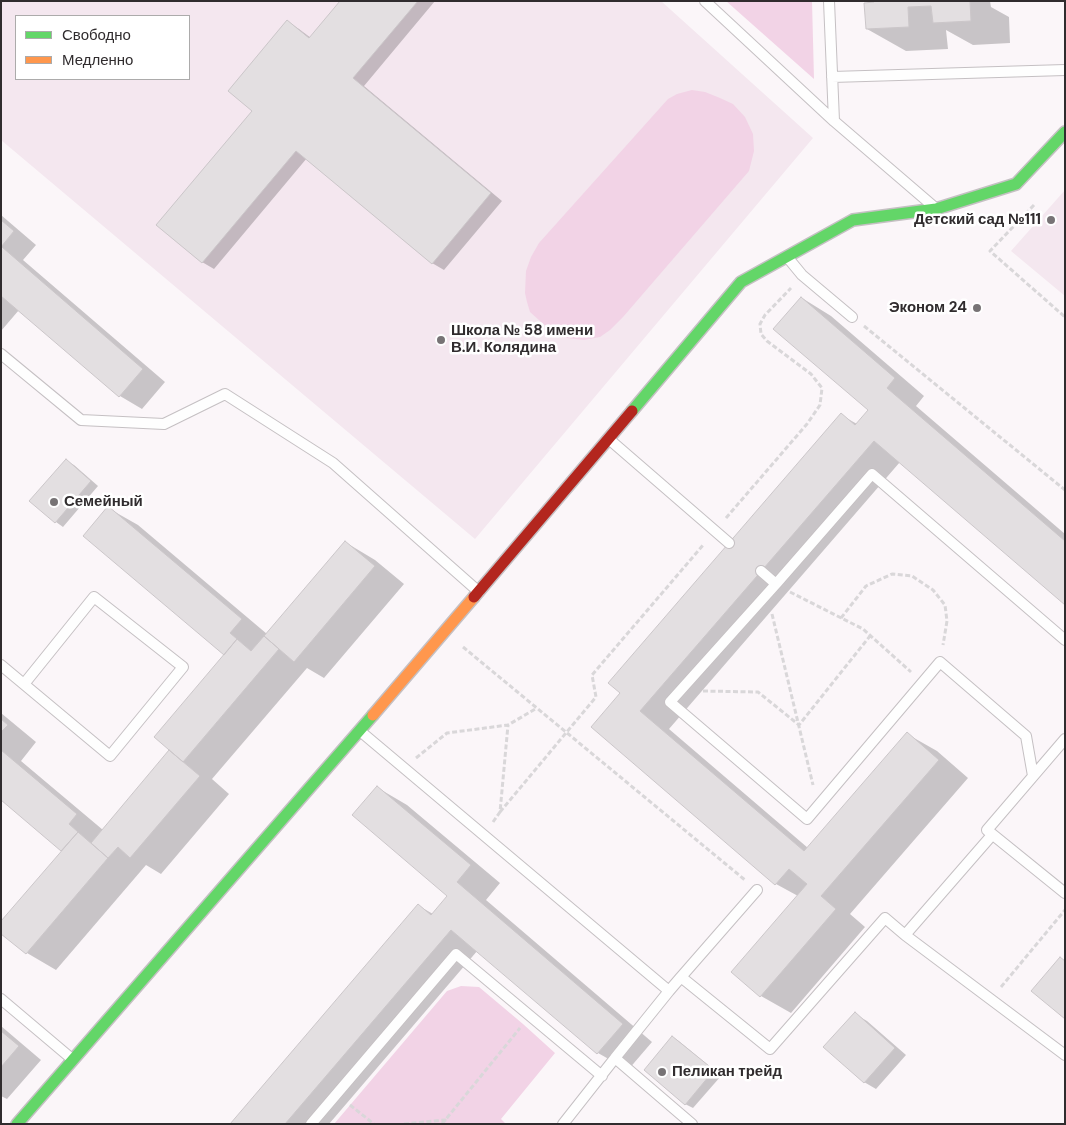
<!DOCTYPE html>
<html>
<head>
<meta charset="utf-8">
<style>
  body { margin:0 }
  #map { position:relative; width:1066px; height:1125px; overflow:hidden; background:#fbf6f9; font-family:"DM Sans",sans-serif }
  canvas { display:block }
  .frame { position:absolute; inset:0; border:2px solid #302c2e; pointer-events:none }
  .legend { position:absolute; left:15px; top:15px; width:175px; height:65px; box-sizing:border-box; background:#fff; border:1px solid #acabab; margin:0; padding:6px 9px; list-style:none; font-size:15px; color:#302c2e }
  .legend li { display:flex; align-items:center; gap:10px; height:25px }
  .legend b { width:25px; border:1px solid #acabab }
</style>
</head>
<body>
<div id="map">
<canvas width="1066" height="1125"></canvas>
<div class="frame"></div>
<ul class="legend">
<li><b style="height:6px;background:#63d668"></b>Свободно</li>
<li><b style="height:6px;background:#ff974d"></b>Медленно</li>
</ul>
</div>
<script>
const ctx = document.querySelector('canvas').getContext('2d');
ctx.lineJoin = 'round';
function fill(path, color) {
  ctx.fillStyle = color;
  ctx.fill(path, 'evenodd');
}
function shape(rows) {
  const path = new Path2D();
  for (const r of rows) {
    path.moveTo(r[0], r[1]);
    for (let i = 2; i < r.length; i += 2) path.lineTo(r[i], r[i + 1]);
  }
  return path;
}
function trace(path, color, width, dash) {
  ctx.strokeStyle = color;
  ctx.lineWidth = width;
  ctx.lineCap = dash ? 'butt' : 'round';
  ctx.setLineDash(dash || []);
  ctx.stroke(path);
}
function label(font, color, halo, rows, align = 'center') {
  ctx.font = font + ' "DM Sans",sans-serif';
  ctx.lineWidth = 5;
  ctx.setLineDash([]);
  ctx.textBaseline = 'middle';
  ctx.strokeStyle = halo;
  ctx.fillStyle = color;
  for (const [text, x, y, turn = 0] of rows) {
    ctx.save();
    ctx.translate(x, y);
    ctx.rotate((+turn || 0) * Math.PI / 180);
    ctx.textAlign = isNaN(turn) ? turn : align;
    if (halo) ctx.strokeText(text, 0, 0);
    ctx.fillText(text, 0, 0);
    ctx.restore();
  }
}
const built = shape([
  [1,1,661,1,813,138,475,539,1,140],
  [16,16,189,16,189,79,16,79],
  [1065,190,1065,296,1011,251]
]);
const green = shape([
  [726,1,812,1,814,79],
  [692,90,705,92,720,98,733,104,745,117,753,134,754,151,749,171,623,317,610,330,600,337,584,340,558,337,530,312,527,302,525,293,526,271,531,257,539,243,668,99,677,94],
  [461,986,479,987,523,1024,555,1053,501,1119,506,1124,334,1124,447,991]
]);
const shadow = shape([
  [342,1,435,1,364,86,502,201,444,270,432,263,307,158,214,269,202,262,253,111,288,22,299,29,311,38],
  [876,1,990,1,991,7,1009,17,1010,43,973,45,946,30,948,49,906,51,867,29],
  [1,215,36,245,23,260,165,382,142,409,120,396,19,310,1,331],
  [802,298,831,316,924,396,916,406,1065,534,1065,604,900,462,669,729,808,848,907,734,937,751,968,778,850,914,865,927,791,1013,761,996,733,972,798,896,776,884,621,693,841,415,857,424,869,410],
  [66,461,74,465,98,486,63,527,56,522],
  [108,508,138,525,267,634,345,542,375,560,404,584,324,678,307,668,212,779,229,794,161,874,146,865,56,970,27,953,63,851,1,798,1,713,36,742,21,761,103,830,171,750,225,654],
  [378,788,407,805,500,883,486,900,652,1042,628,1070,598,1053,478,950,329,1124,231,1124,419,906,433,914,449,896],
  [855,1014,867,1021,906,1055,876,1089,864,1082],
  [1,1026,41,1060,7,1099,1,1096],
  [673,1037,680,1042,721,1076,693,1108,685,1104]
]);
const building = shape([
  [340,1,418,1,353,78,491,193,432,264,296,151,202,263,156,225,252,111,228,91,287,20,309,38,340,1],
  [874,1,970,1,971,21,933,23,931,6,908,7,909,27,866,29,864,3,874,2,874,1],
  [1,220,14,231,1,247,1,220],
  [1,247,2,247,143,369,119,397,1,296,1,247],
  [801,297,895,378,887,388,1065,541,1065,605,874,441,640,711,804,851,907,732,939,760,821,896,836,909,760,997,731,972,807,884,789,869,775,885,591,727,620,693,608,683,841,413,855,425,868,410,773,329,801,297],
  [66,459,91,481,55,523,29,501,66,459],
  [108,506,242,619,230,633,237,639,224,655,83,536,108,506],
  [345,541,375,566,294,662,264,636,345,541],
  [264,636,279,649,183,762,154,737,237,639,251,651,264,636],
  [1,719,8,725,1,732,1,719],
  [1,750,77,814,69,824,78,832,61,851,1,800,1,750],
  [169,750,200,776,130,858,118,847,108,858,91,843,169,750],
  [377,786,471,865,457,882,623,1024,597,1054,451,930,285,1124,230,1124,418,904,431,915,447,896,352,815,377,786],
  [78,832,108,858,26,954,1,934,1,921,78,832],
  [1060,957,1065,961,1065,1019,1031,991,1060,957],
  [855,1012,895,1048,864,1083,823,1047,855,1012],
  [1,1031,19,1046,1,1067,1,1031],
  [672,1036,714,1070,685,1105,644,1070,672,1036]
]);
const path = shape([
  [1034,205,990,251,1065,317],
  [864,326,1065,490],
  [726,518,807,424,820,405,822,388,811,374,767,341,761,334,760,324,765,315,791,288],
  [790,592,863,629,911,672],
  [772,614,813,785],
  [841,618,866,586,892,574,912,576,933,590,945,605,947,621,943,645],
  [463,647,745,880],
  [703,691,758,692,799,725,870,636],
  [416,758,447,733,508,725,537,708],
  [500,812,596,697,592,675,704,544],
  [493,822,500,812,508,725],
  [1001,987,1065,910],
  [350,1105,374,1124],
  [404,1124,445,1120,445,1124],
  [442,1124,520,1028]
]);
const lane = shape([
  [705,1,834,121,933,206],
  [829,1,834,121],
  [832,77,1065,70],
  [788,258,802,275,852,317],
  [1,354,81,420,164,424,225,394,333,463,479,592],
  [610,440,729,543],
  [761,571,776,584,872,474,1065,640],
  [776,584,670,702,807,819,940,662,1026,736,1033,776],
  [1,665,110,756,183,667,94,597,24,684],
  [360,731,669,991,615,1058,692,1124],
  [1065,739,987,830,1065,893],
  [905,935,1065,1055],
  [681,977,757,890],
  [669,991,681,977,770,1049,885,918,905,935,992,835],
  [1,999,72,1059],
  [311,1124,456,954,602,1076],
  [563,1124,615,1058]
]);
const fast = shape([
  [632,411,741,282,853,220,936,209,1016,184,1065,132],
  [17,1124,373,715]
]);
const slow = shape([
  [373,715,474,597]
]);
const jam = shape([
  [474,597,632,411]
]);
const markers = [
  [1051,220,5,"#777375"],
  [977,308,5,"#777375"],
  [441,340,5,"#777375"],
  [54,502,5,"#777375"],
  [662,1072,5,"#777375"]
];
const poiNames = [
  ["Детский сад №111",1041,220,"right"],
  ["Эконом 24",967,308,"right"],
  ["Школа № 58 имени",451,331],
  ["В.И. Колядина",451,348],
  ["Семейный",64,502],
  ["Пеликан трейд",672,1072]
];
fill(built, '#f4e7ef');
fill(green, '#f2d3e6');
fill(shadow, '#0003');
fill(building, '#e3dfe1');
trace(building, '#cbc6c9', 1);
trace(lane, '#c5c0c3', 12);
trace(fast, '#c5c0c3', 14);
trace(slow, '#c5c0c3', 14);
trace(jam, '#c5c0c3', 14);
trace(path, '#d9d7d9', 3, [5, 2.5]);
trace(lane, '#fefefe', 10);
trace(fast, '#63d668', 11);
trace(slow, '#ff974d', 11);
trace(jam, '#b3261e', 11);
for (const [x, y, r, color] of markers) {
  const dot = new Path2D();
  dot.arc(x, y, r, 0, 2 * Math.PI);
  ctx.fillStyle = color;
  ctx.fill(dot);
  trace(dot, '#fff', 2);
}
label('bold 15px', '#302c2e', '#fff', poiNames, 'left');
</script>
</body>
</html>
